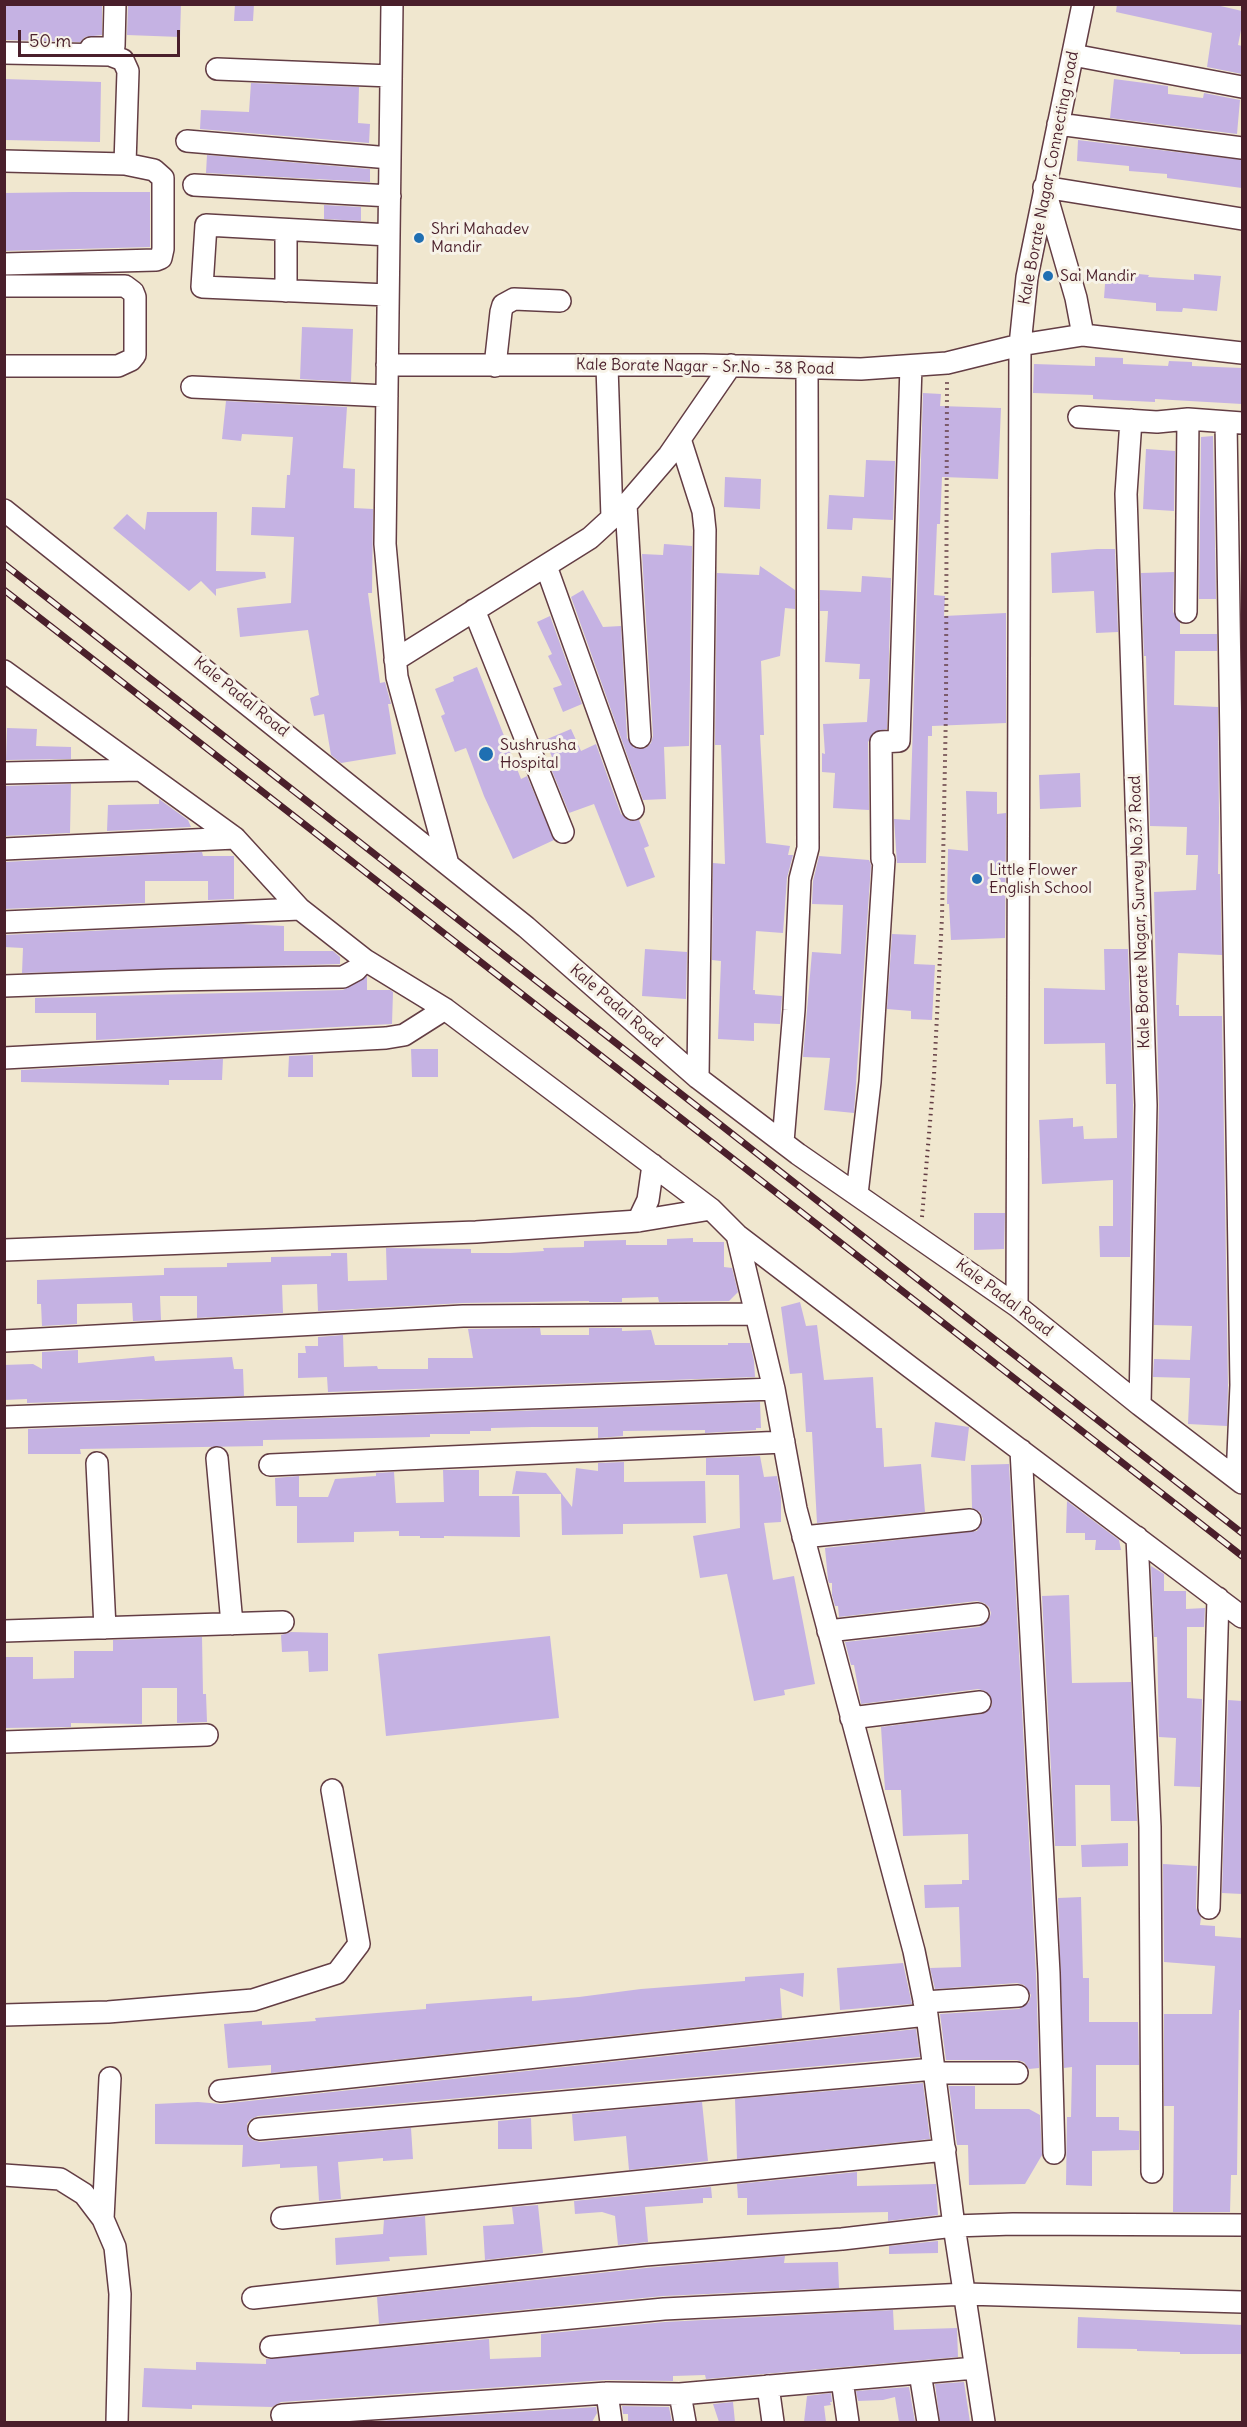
<!DOCTYPE html>
<html>
<head>
<meta charset="utf-8">
<style>
  body { margin:0 }
  #map { position:relative; width:1247px; height:2427px; overflow:hidden; background:#f0e7cf; font-family:Delius,sans-serif }
  canvas { display:block }
  .frame { position:absolute; inset:0; border:6px solid #4a1f2b; pointer-events:none }
  .scale { position:absolute; left:18px; top:30px; width:162px; height:27px; box-sizing:border-box; border:3px solid #4a1f2b; border-top:0; padding-left:8px; font-size:18px; line-height:21px; white-space:nowrap; color:#4a1f2b; -webkit-text-stroke:4px #f7f3e8; paint-order:stroke }
</style>
</head>
<body>
<div id="map">
<canvas width="1247" height="2427"></canvas>
<div class="frame"></div>
<div class="scale">50 m</div>
</div>
<script>
const ctx = document.querySelector('canvas').getContext('2d');
ctx.lineJoin = 'round';
function fill(path, color) {
  ctx.fillStyle = color;
  ctx.fill(path, 'evenodd');
}
function shape(rows) {
  const path = new Path2D();
  for (const r of rows) {
    path.moveTo(r[0], r[1]);
    for (let i = 2; i < r.length; i += 2) path.lineTo(r[i], r[i + 1]);
  }
  return path;
}
function trace(path, color, width, dash) {
  ctx.strokeStyle = color;
  ctx.lineWidth = width;
  ctx.lineCap = dash ? 'butt' : 'round';
  ctx.setLineDash(dash || []);
  ctx.stroke(path);
}
function label(font, color, halo, rows, align = 'center') {
  ctx.font = font + ' Delius,sans-serif';
  ctx.lineWidth = 6;
  ctx.setLineDash([]);
  ctx.textBaseline = 'middle';
  ctx.strokeStyle = halo;
  ctx.fillStyle = color;
  for (const [text, x, y, turn = 0] of rows) {
    ctx.save();
    ctx.translate(x, y);
    ctx.rotate((+turn || 0) * Math.PI / 180);
    ctx.textAlign = isNaN(turn) ? turn : align;
    if (halo) ctx.strokeText(text, 0, 0);
    ctx.fillText(text, 0, 0);
    ctx.restore();
  }
}
const building = shape([
  [4,4,102,4,102,35,85,37,80,42,4,40],
  [128,4,181,4,180,37,127,35],
  [235,4,254,4,253,21,234,21],
  [1117,4,1212,4,1242,11,1242,25,1238,45,1242,46,1242,74,1207,67,1212,33,1116,12],
  [4,79,101,82,100,142,4,140],
  [1114,79,1168,86,1168,94,1203,98,1204,93,1240,100,1237,134,1110,118],
  [251,83,359,87,358,123,370,124,369,143,200,129,201,110,249,112],
  [1078,140,1242,160,1242,188,1167,178,1167,174,1129,171,1129,166,1077,161],
  [207,155,370,169,370,182,206,173],
  [73,192,150,192,150,247,4,251,4,193],
  [324,205,361,207,361,221,324,219],
  [1106,271,1149,275,1148,277,1194,280,1194,274,1221,276,1217,311,1183,308,1182,312,1156,311,1156,303,1104,298],
  [302,327,353,329,351,382,300,379],
  [1095,357,1123,358,1123,364,1168,366,1169,361,1192,362,1192,366,1242,368,1242,404,1155,399,1155,402,1093,399,1093,395,1033,393,1034,364,1095,366],
  [923,393,941,394,940,406,1001,408,998,479,942,477,940,524,937,524,934,595,945,596,944,616,1006,613,1006,723,932,726,932,736,928,736,926,863,897,863,894,819,910,820],
  [226,401,347,407,343,468,355,469,354,508,373,509,372,593,368,593,380,683,385,682,391,704,388,704,396,754,341,763,331,755,324,714,314,716,310,698,319,695,308,630,240,637,237,608,291,603,294,537,251,535,252,507,285,508,287,475,290,475,293,437,242,434,241,441,222,439],
  [1213,436,1216,599,1199,599,1201,437],
  [1146,449,1175,451,1174,511,1143,509],
  [866,460,895,461,893,520,853,518,852,530,827,529,829,495,864,497],
  [725,477,761,479,760,509,724,507],
  [147,512,217,512,216,571,265,572,266,578,216,589,216,596,201,581,189,591,113,528,127,514,145,530],
  [664,544,692,546,689,746,664,747,666,799,643,800,571,597,583,590,603,627,621,626,627,738,634,748,646,748,651,743,653,736,642,554,663,555],
  [1097,549,1115,549,1118,632,1096,633,1094,591,1052,593,1051,553],
  [760,566,795,590,795,609,785,608,780,656,761,661,764,735,760,735,766,843,790,846,788,855,793,855,787,878,783,933,756,931,753,990,755,990,755,994,782,996,780,1024,754,1023,754,1041,718,1039,721,961,712,960,713,863,725,864,721,745,715,745,717,573,759,575],
  [1174,572,1173,612,1180,623,1180,634,1217,634,1217,651,1175,651,1174,705,1218,707,1219,818,1218,874,1220,874,1222,955,1178,953,1176,1005,1179,1005,1179,1016,1222,1016,1228,1385,1227,1426,1188,1424,1190,1378,1153,1377,1154,1359,1190,1360,1192,1326,1154,1325,1159,1105,1154,892,1196,890,1198,855,1186,855,1187,827,1150,826,1146,656,1144,656,1141,573],
  [862,576,891,578,887,729,874,732,868,742,869,810,833,808,835,773,822,772,822,753,825,754,823,724,867,722,870,679,859,679,860,664,825,662,828,611,820,611,820,590,861,592],
  [550,616,582,704,563,712,553,688,562,685,548,656,552,654,537,622],
  [477,667,521,779,527,776,554,840,513,859,484,796,466,748,455,752,441,716,445,714,435,689,454,681,453,677],
  [7,728,37,729,36,746,71,747,71,759,6,760],
  [571,729,581,751,596,744,621,814,630,821,639,820,649,846,644,848,655,877,627,887,594,804,569,813,550,766,549,758,552,757,545,740],
  [1080,773,1081,807,1040,809,1039,775],
  [71,784,70,833,4,836,4,786],
  [966,791,997,792,997,814,1006,813,1005,938,951,940,949,904,947,904,948,849,968,851],
  [159,799,188,820,191,827,107,831,108,805,159,804],
  [202,852,203,856,234,856,234,899,208,900,208,881,145,881,145,903,4,909,4,862],
  [819,856,869,860,871,865,854,1113,824,1110,830,1058,803,1057,812,952,841,954,843,905,812,904,813,881],
  [240,924,284,926,284,951,333,951,340,957,340,964,22,973,23,948,4,947,4,935],
  [892,934,916,935,914,964,935,965,932,1020,911,1019,911,1011,887,1009],
  [645,949,687,952,686,999,642,996],
  [1104,949,1128,949,1133,1105,1130,1257,1100,1257,1099,1226,1113,1226,1113,1180,1042,1184,1039,1120,1073,1118,1073,1127,1083,1126,1084,1139,1117,1138,1116,1084,1106,1084,1105,1043,1044,1044,1044,988,1105,990],
  [367,976,367,990,390,990,393,992,392,1024,96,1040,96,1013,35,1013,35,998,343,990],
  [411,1049,438,1049,438,1077,412,1077],
  [313,1055,313,1077,288,1077,289,1056],
  [223,1059,222,1080,169,1080,169,1085,21,1082,21,1070],
  [974,1213,1005,1213,1004,1249,974,1250],
  [693,1238,693,1242,724,1242,724,1267,732,1268,738,1292,729,1301,659,1302,658,1297,622,1298,622,1302,589,1302,589,1301,463,1303,318,1311,317,1284,282,1285,283,1313,197,1318,197,1296,160,1296,161,1320,133,1321,132,1303,77,1304,77,1324,42,1326,41,1304,37,1304,37,1280,164,1275,164,1268,227,1267,227,1263,271,1262,271,1257,331,1256,331,1253,347,1253,348,1281,387,1280,386,1248,471,1249,471,1253,510,1253,544,1251,543,1248,584,1247,584,1241,626,1240,626,1245,667,1245,667,1239],
  [800,1302,806,1326,817,1325,824,1380,873,1377,876,1428,882,1428,884,1467,921,1464,925,1512,817,1523,812,1432,806,1432,802,1373,790,1374,781,1307],
  [540,1328,541,1335,589,1335,589,1328,622,1328,622,1331,651,1330,655,1345,728,1345,728,1343,750,1343,754,1361,755,1377,328,1392,327,1377,298,1378,298,1353,306,1353,305,1346,318,1346,318,1337,343,1335,344,1367,377,1366,378,1369,428,1369,428,1358,473,1358,468,1329],
  [78,1350,78,1363,154,1356,155,1361,232,1357,234,1369,243,1369,244,1396,27,1403,27,1399,4,1400,4,1365,33,1364,42,1369,42,1352],
  [760,1402,761,1428,756,1428,756,1430,705,1433,705,1430,623,1431,623,1436,598,1438,598,1427,532,1427,491,1428,491,1431,470,1431,470,1434,430,1434,430,1437,263,1440,263,1446,80,1449,81,1454,28,1454,28,1429],
  [935,1422,969,1427,965,1461,931,1457],
  [760,1456,764,1477,777,1476,781,1498,781,1522,764,1523,773,1580,794,1576,815,1684,784,1690,785,1695,754,1701,727,1574,700,1578,693,1536,740,1528,739,1475,706,1475,706,1458],
  [624,1462,624,1482,705,1481,706,1523,623,1524,623,1534,562,1535,561,1494,512,1494,516,1471,546,1473,572,1507,576,1468,598,1471,598,1463],
  [1009,1464,1036,1974,1039,2068,1029,2069,1024,2062,1017,2060,946,2060,940,2014,1019,2009,1029,2002,1031,1995,1024,1985,1017,1983,935,1989,930,1968,961,1967,959,1907,925,1908,924,1885,962,1884,962,1880,969,1880,968,1834,903,1836,901,1790,885,1790,881,1727,982,1714,992,1706,990,1695,985,1691,978,1689,861,1704,854,1665,851,1665,845,1642,979,1627,989,1620,991,1613,989,1607,984,1603,977,1601,839,1617,838,1606,835,1606,832,1595,832,1583,829,1583,828,1580,825,1548,977,1531,983,1519,980,1512,972,1508,971,1465],
  [443,1470,479,1470,479,1496,519,1496,520,1537,444,1536,444,1538,420,1538,420,1536,399,1536,399,1531,354,1532,354,1542,297,1543,297,1506,276,1506,275,1478,299,1476,299,1497,328,1497,335,1479,376,1476,376,1473,394,1472,396,1503,444,1502],
  [1067,1501,1119,1540,1121,1550,1095,1550,1096,1540,1085,1540,1085,1533,1066,1533],
  [1151,1566,1164,1574,1164,1591,1186,1591,1186,1609,1205,1608,1204,1627,1187,1627,1187,1698,1202,1699,1200,1787,1174,1786,1176,1738,1159,1737,1157,1637,1154,1637],
  [1069,1595,1072,1683,1131,1682,1137,1821,1111,1821,1110,1785,1075,1785,1076,1846,1055,1846,1042,1596],
  [291,1632,328,1633,328,1671,309,1672,308,1651,282,1652,281,1635],
  [550,1636,559,1718,386,1736,378,1654],
  [202,1637,203,1694,206,1694,207,1722,177,1723,177,1688,142,1688,142,1724,71,1723,71,1727,4,1728,4,1657,33,1657,33,1679,74,1678,74,1651,113,1651,113,1640],
  [1228,1700,1242,1701,1242,1894,1222,1893],
  [1128,1843,1128,1866,1082,1867,1081,1845],
  [1163,1864,1197,1866,1196,1908,1201,1918,1200,1925,1215,1926,1215,1936,1242,1938,1242,2010,1239,2010,1237,2175,1231,2175,1230,2212,1173,2212,1174,2106,1164,2106,1164,2014,1212,2014,1215,1966,1164,1962],
  [1081,1897,1083,1978,1089,1978,1089,2022,1138,2022,1139,2065,1096,2065,1096,2117,1119,2117,1119,2130,1139,2131,1139,2150,1092,2151,1092,2186,1066,2185,1067,2117,1071,2117,1072,2067,1064,2068,1058,1898],
  [903,1963,912,2004,840,2010,837,1968],
  [804,1973,803,1997,780,1988,782,2018,271,2073,271,2065,228,2068,224,2024,262,2021,262,2025,316,2021,315,2018,426,2009,426,2004,532,1996,532,2001,579,1997,641,1989,745,1981,745,1977],
  [916,2029,920,2057,258,2116,251,2119,247,2124,248,2136,253,2140,260,2142,411,2128,413,2159,383,2161,383,2158,338,2162,341,2199,319,2201,317,2166,280,2168,280,2164,242,2167,243,2145,155,2144,155,2104,198,2102,221,2104],
  [923,2083,930,2139,737,2159,735,2099],
  [949,2086,975,2086,975,2109,1029,2109,1040,2115,1042,2155,1025,2184,969,2185,968,2145,957,2145],
  [702,2102,708,2161,629,2170,626,2136,574,2141,572,2114],
  [531,2118,532,2149,498,2149,498,2121],
  [857,2172,857,2186,936,2184,938,2215,888,2221,888,2212,747,2215,747,2198,738,2198,737,2184],
  [711,2187,712,2198,703,2198,703,2203,645,2207,648,2242,618,2245,615,2216,602,2212,575,2214,574,2201],
  [538,2205,543,2253,485,2260,483,2226,514,2224,512,2207],
  [425,2216,427,2255,389,2257,390,2261,336,2265,335,2238,383,2234,384,2220],
  [938,2241,938,2253,889,2254,889,2246],
  [785,2256,784,2263,838,2262,839,2288,663,2296,379,2324,377,2297,646,2268],
  [893,2310,894,2330,957,2328,958,2357,706,2379,705,2375,673,2376,673,2381,606,2380,281,2402,272,2407,192,2405,192,2409,142,2407,144,2368,196,2370,196,2362,266,2364,266,2359,489,2339,490,2359,541,2357,541,2334,665,2322],
  [1078,2317,1242,2325,1242,2354,1180,2354,1180,2352,1137,2351,1137,2349,1077,2348],
  [964,2382,970,2422,940,2422,935,2384],
  [909,2387,915,2422,899,2422,895,2397,883,2400,858,2401,856,2391],
  [831,2393,832,2402,830,2402,831,2405,824,2406,826,2422,804,2422,807,2396],
  [733,2402,735,2422,719,2422,713,2404],
  [622,2406,669,2407,672,2422,628,2422,628,2414,623,2414],
  [596,2407,597,2413,592,2422,360,2422]
]);
const path = shape([
  [922,1217,934,1075,942,917,946,708,947,382]
]);
const minor = shape([
  [392,4,385,544,397,677,448,864],
  [91,48,111,48,114,46,115,4],
  [4,53,110,55,123,60,128,71,125,164],
  [1073,55,1242,87],
  [217,69,391,76],
  [1058,124,1242,148],
  [187,141,390,158],
  [4,161,125,164,154,170,163,178,163,249,161,258,156,260,4,264],
  [194,185,390,196],
  [4,286,125,286,133,292,135,297,135,355,131,360,118,366,4,366],
  [286,291,286,230],
  [388,295,202,287,206,225,389,235],
  [1083,335,1076,298,1044,187,1242,219],
  [387,365,703,365,861,369,947,363,1020,345,1083,335,1242,353],
  [495,366,501,312,503,305,514,299,560,301],
  [607,366,612,518],
  [192,387,387,396],
  [1079,417,1157,422,1188,419,1242,423],
  [1131,420,1126,494,1146,1105,1140,1405],
  [1226,422,1241,1385,1237,1479,1242,1478],
  [680,439,703,511,705,530,698,1078],
  [626,505,640,737],
  [4,510,526,927,698,1078,798,1154,1017,1306,1140,1405,1242,1483],
  [546,566,633,809],
  [474,610,563,832],
  [1186,612,1188,419],
  [395,660,590,538,626,505,669,455,731,365],
  [4,671,235,838,4,849],
  [4,773,140,770],
  [4,922,300,909,235,838],
  [365,960,445,1009,711,1209,737,1235,910,1367,1242,1617],
  [4,986,171,980,343,977,356,970,365,960,300,909],
  [4,1058,386,1038,404,1035,445,1009],
  [783,1142,794,1010,800,879,808,848,807,369],
  [857,1194,870,1082,884,860,882,859,881,742,899,741,911,366],
  [638,1221,648,1200,653,1165],
  [737,1235,774,1389,796,1509,914,1951,927,2015,954,2226,1013,2224,1242,2225],
  [4,1250,476,1232,638,1221,711,1209],
  [1017,1306,1020,345,1027,277,1083,4],
  [4,1341,463,1316,756,1314],
  [4,1417,774,1389],
  [1021,1450,1049,1973,1054,2153],
  [217,1458,232,1624],
  [97,1463,105,1628],
  [270,1465,784,1442],
  [803,1537,970,1520],
  [1137,1537,1150,1827,1152,2172],
  [4,1631,283,1622],
  [828,1631,978,1614],
  [851,1718,980,1702],
  [4,1742,207,1735],
  [1209,1908,1218,1598],
  [924,2002,1018,1996],
  [4,2015,108,2012,253,2000,337,1973,359,1944,332,1790],
  [935,2073,1017,2073],
  [220,2091,927,2015],
  [259,2129,934,2069],
  [4,2175,60,2179,84,2194,103,2219,115,2247,120,2294,117,2422],
  [282,2218,945,2150],
  [103,2219,110,2078],
  [253,2298,645,2255,842,2239,954,2226,984,2422],
  [271,2347,664,2309,966,2294,1242,2302],
  [920,2373,928,2422],
  [842,2380,848,2422],
  [768,2386,773,2422],
  [607,2393,611,2422],
  [680,2394,685,2422],
  [282,2415,607,2393,680,2394,975,2368]
]);
const rail = shape([
  [4,564,1242,1533],
  [4,590,1242,1556]
]);
const markers = [
  [419,238,6,"#1f6fb2"],
  [1048,276,6,"#1f6fb2"],
  [486,754,8,"#1f6fb2"],
  [977,879,6,"#1f6fb2"]
];
const streetNames = [
  ["Kale Borate Nagar, Connecting road",1049,178,-79],
  ["Kale Borate Nagar - Sr.No - 38 Road",705,367,1],
  ["Kale Padal Road",241,697,39],
  ["Kale Borate Nagar, Survey No.3? Road",1140,912,-92],
  ["Kale Padal Road",616,1006,41],
  ["Kale Padal Road",1004,1298,37]
];
const poiNames = [
  ["Shri Mahadev",431,229],
  ["Mandir",431,247],
  ["Sai Mandir",1060,276],
  ["Sushrusha",500,745],
  ["Hospital",500,763],
  ["Little Flower",989,870],
  ["English School",989,888]
];
fill(building, '#c5b2e3');
trace(minor, '#633d44', 24);
trace(path, '#633d44', 4, [1.5, 4.5]);
trace(minor, '#fff', 21);
trace(rail, '#4a1f2b', 7);
trace(rail, '#f7f3e8', 4.5, [14]);
for (const [x, y, r, color] of markers) {
  const dot = new Path2D();
  dot.arc(x, y, r, 0, 2 * Math.PI);
  ctx.fillStyle = color;
  ctx.fill(dot);
  trace(dot, '#f7f3e8', 2);
}
label('16px', '#4a1f2b', '#f7f3e8', streetNames);
label('16px', '#4a1f2b', '#f7f3e8', poiNames, 'left');
</script>
</body>
</html>
